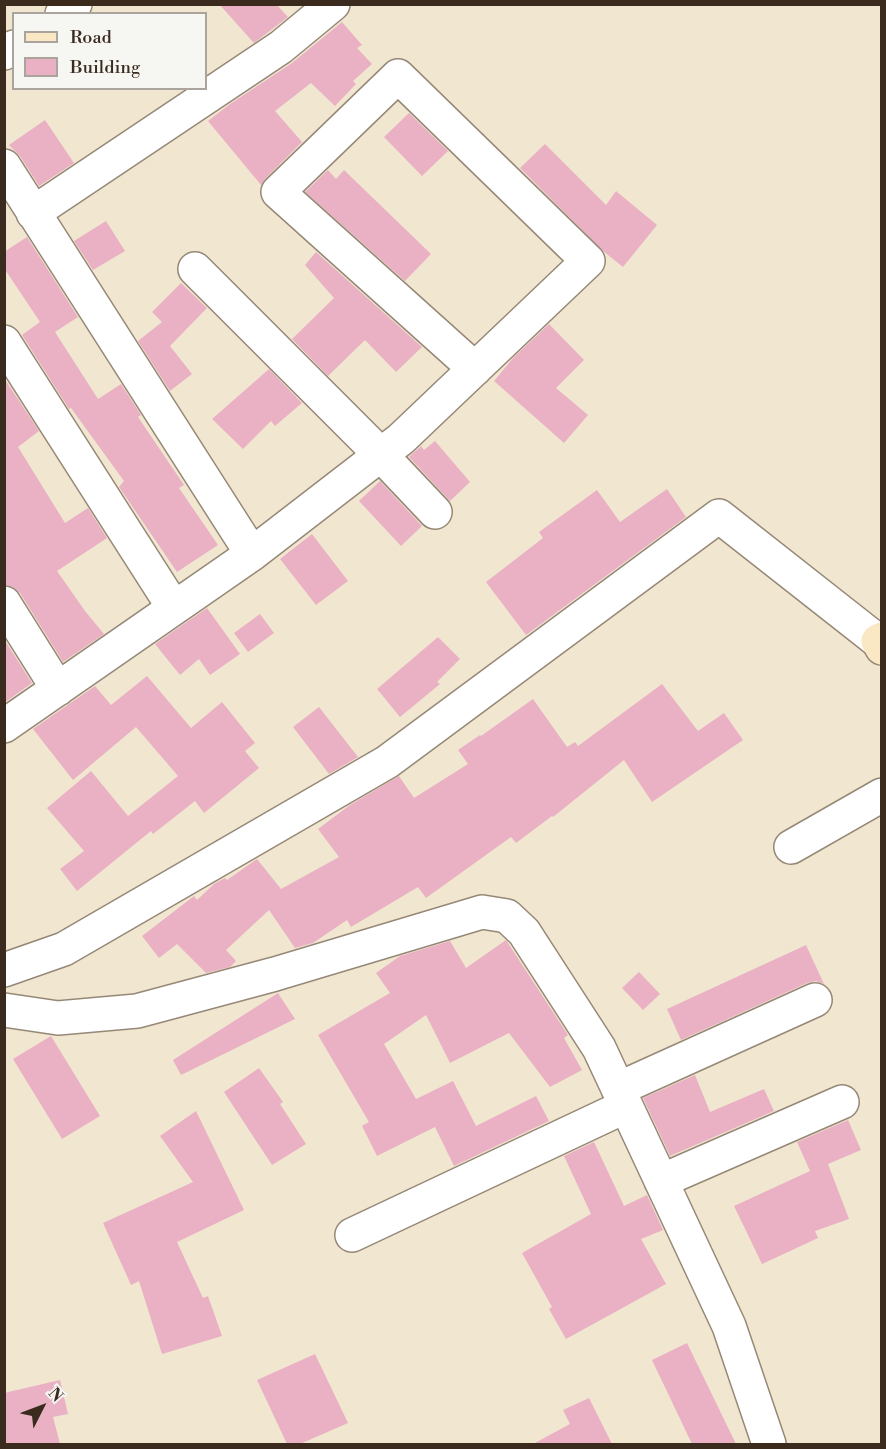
<!DOCTYPE html>
<html>
<head>
<meta charset="utf-8">
<style>
  body { margin:0 }
  #map { position:relative; width:886px; height:1449px; overflow:hidden; background:#f1e6d0; font-family:"Libre Bodoni",serif }
  canvas { display:block }
  .frame { position:absolute; inset:0; border:6px solid #3b2a1e; pointer-events:none }
  .legend { position:absolute; left:12px; top:12px; width:195px; height:78px; box-sizing:border-box; background:#f6f6f2; border:2px solid #aba49d; margin:0; padding:8px 10px; list-style:none; font-size:18px; color:#3b2a1e }
  .legend li { display:flex; align-items:center; gap:12px; height:30px }
  .legend b { width:30px; border:2px solid #aba49d }
  .north { position:absolute; left:12px; top:1377px; width:60px; height:60px; -webkit-text-stroke:4px #f6f6f2; paint-order:stroke; rotate:48deg; font-size:16px; font-weight:700; line-height:24px; text-align:center; color:#3b2a1e }
  .north::after { content:''; display:block; margin:auto; width:21px; height:27px; background:#3b2a1e; clip-path:polygon(50% 0,100% 100%,50% 72%,0 100%) }
</style>
</head>
<body>
<div id="map">
<canvas width="886" height="1449"></canvas>
<div class="frame"></div>
<ul class="legend">
<li><b style="height:8px;background:#fae7c3"></b>Road</li>
<li><b style="height:16px;background:#eab1c4"></b>Building</li>
</ul>
<div class="north">N</div>
</div>
<script>
const ctx = document.querySelector('canvas').getContext('2d');
ctx.lineJoin = 'round';
function fill(path, color) {
  ctx.fillStyle = color;
  ctx.fill(path, 'evenodd');
}
function shape(rows) {
  const path = new Path2D();
  for (const r of rows) {
    path.moveTo(r[0], r[1]);
    for (let i = 2; i < r.length; i += 2) path.lineTo(r[i], r[i + 1]);
  }
  return path;
}
function trace(path, color, width, dash) {
  ctx.strokeStyle = color;
  ctx.lineWidth = width;
  ctx.lineCap = dash ? 'butt' : 'round';
  ctx.setLineDash(dash || []);
  ctx.stroke(path);
}
const building = shape([
  [219,4,276,4,288,17,254,43],
  [342,22,362,45,357,48,372,64,353,81,356,84,335,106,311,83,275,111,302,142,265,179,261,185,208,121,230,104,292,63],
  [409,113,448,151,422,176,384,137],
  [45,120,74,163,39,186,20,156,9,145],
  [545,144,606,205,616,191,657,225,623,267,603,251,520,168],
  [328,170,336,179,344,170,431,254,405,281,305,192],
  [106,221,125,251,93,270,74,241],
  [27,237,78,317,55,332,98,399,121,384,141,415,138,417,184,485,179,488,218,545,177,572,119,487,124,481,71,408,69,409,22,335,40,322,4,268,4,252],
  [316,252,422,347,396,372,365,340,328,376,292,339,334,298,305,265],
  [181,283,207,308,170,346,192,374,170,391,138,341,162,322,152,312],
  [549,324,584,360,556,388,588,415,564,443,494,381,514,357],
  [269,369,302,403,275,426,271,421,243,449,212,419],
  [4,378,39,431,18,447,65,523,88,508,107,538,57,571,85,611,104,634,63,662,20,593,13,587,4,584],
  [435,441,470,482,450,501,409,457,421,446,424,450],
  [380,481,422,526,401,546,359,501],
  [667,489,686,517,526,635,486,582,543,538,539,532,597,490,620,522],
  [312,534,348,581,316,605,280,559],
  [207,608,240,654,210,675,199,659,180,675,155,644],
  [260,614,274,633,248,652,234,633],
  [438,637,460,659,437,682,440,684,400,717,377,689],
  [4,639,32,683,4,703],
  [147,676,191,728,222,702,255,743,245,751,259,768,204,813,195,801,153,834,151,831,77,891,60,869,84,851,47,808,91,771,128,816,178,776,136,727,73,780,33,729,95,686,111,705],
  [662,684,698,731,724,713,743,740,652,802,624,760,553,817,552,816,516,843,511,837,426,898,418,887,351,927,347,920,313,943,295,948,269,910,226,950,236,961,230,967,206,973,177,944,159,958,142,936,194,896,197,900,214,884,225,878,227,880,257,859,281,889,339,857,318,829,350,805,399,776,414,798,468,764,458,750,480,735,481,736,533,699,567,747,575,742,578,746],
  [319,707,358,757,329,774,293,727],
  [506,940,568,1035,564,1038,582,1070,550,1087,509,1033,450,1063,426,1015,384,1044,416,1099,453,1081,476,1126,536,1096,549,1121,454,1166,435,1127,377,1156,362,1126,369,1122,318,1035,390,993,376,973,400,956,450,941,466,968],
  [806,945,824,984,816,981,807,983,681,1040,667,1009],
  [639,972,660,994,643,1010,622,988],
  [278,993,295,1019,181,1075,173,1060],
  [51,1036,100,1116,62,1139,13,1059],
  [259,1068,283,1102,280,1104,306,1144,272,1165,224,1092],
  [695,1075,710,1112,764,1089,774,1111,670,1156,643,1098],
  [196,1111,244,1210,177,1242,203,1298,208,1296,222,1336,162,1354,139,1281,131,1285,103,1223,193,1182,160,1136],
  [848,1120,861,1150,828,1164,849,1219,815,1231,818,1238,762,1264,734,1206,810,1171,797,1142],
  [594,1142,624,1206,647,1195,663,1230,641,1239,666,1284,566,1339,549,1309,552,1307,522,1253,591,1214,564,1156],
  [687,1343,736,1444,692,1444,652,1360],
  [315,1354,348,1423,300,1444,287,1444,257,1380],
  [60,1380,68,1414,53,1417,60,1444,4,1444,4,1393],
  [589,1398,612,1444,533,1444,570,1424,563,1410]
]);
const street = shape([
  [62,14,75,4],
  [4,53,14,47],
  [4,166,252,554],
  [33,213,281,47,333,4],
  [195,269,381,455,435,512],
  [4,342,174,608],
  [4,603,58,689],
  [4,726,252,554,401,439,588,261,398,76,278,192,475,369],
  [791,847,882,795],
  [4,970,64,949,387,762,719,516,878,641],
  [4,1010,58,1018,137,1011,275,974,482,912,507,916,524,932,599,1048,729,1326,769,1444],
  [618,1089,815,1000],
  [661,1181,842,1102],
  [352,1235,626,1106]
]);
const secondary = shape([
  [882,639,878,641,882,648]
]);
fill(building, '#eab1c4');
trace(street, '#968877', 36);
trace(secondary, '#968877', 36);
trace(street, '#fff', 33);
trace(secondary, '#fae7c3', 33);
</script>
</body>
</html>
